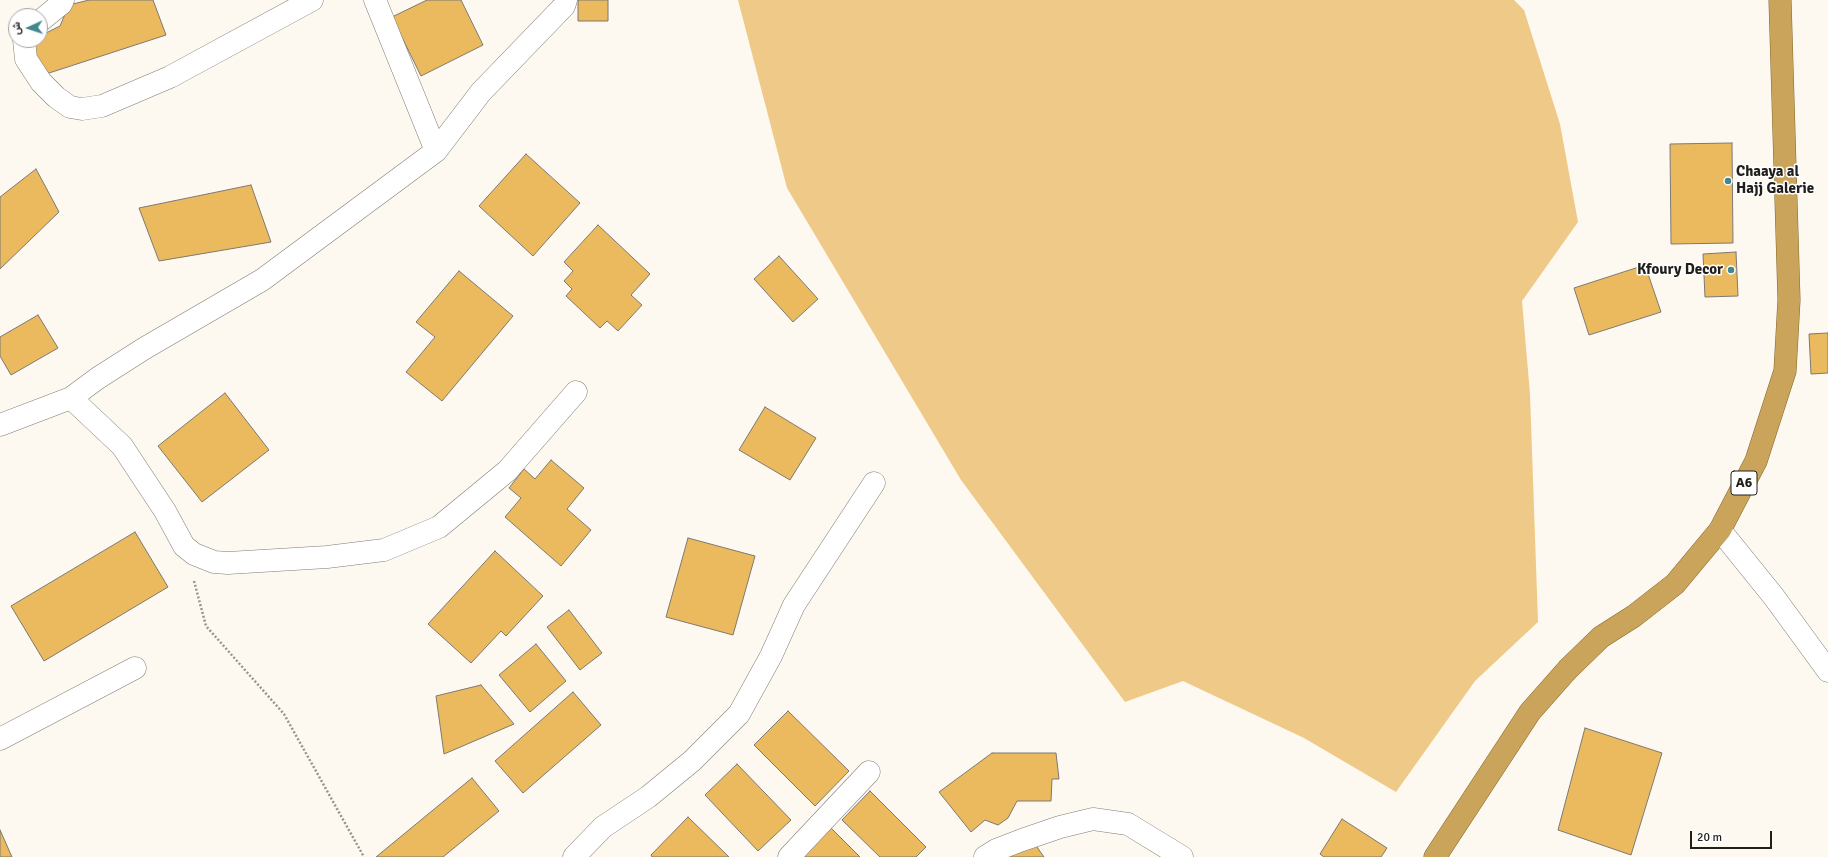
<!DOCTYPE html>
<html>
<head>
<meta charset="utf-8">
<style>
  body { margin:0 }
  #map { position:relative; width:1828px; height:857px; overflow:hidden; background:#fdf9f1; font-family:Signika,Vazirmatn,sans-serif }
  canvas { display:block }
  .north { position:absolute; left:8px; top:8px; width:40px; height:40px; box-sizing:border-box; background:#fff; border:1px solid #a6a5a4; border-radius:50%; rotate:267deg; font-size:11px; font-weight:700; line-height:16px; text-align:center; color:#201f1c }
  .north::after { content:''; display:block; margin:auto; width:14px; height:18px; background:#418792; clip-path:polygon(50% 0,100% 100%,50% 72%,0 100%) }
  .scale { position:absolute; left:1690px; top:831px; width:82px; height:18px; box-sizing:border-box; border:2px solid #201f1c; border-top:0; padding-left:5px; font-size:12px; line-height:14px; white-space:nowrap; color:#201f1c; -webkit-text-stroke:3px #fff; paint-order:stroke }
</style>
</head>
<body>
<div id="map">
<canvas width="1828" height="857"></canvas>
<div class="north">ش</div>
<div class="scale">20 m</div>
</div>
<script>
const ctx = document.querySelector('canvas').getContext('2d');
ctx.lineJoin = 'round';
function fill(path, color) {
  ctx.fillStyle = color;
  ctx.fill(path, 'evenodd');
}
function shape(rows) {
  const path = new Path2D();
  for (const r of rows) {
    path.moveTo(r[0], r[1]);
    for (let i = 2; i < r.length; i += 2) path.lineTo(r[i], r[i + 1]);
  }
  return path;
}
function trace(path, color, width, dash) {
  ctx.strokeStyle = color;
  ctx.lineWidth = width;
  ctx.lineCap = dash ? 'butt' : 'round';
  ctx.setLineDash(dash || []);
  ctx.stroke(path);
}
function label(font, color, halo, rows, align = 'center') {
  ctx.font = font + ' Signika,sans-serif';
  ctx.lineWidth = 3;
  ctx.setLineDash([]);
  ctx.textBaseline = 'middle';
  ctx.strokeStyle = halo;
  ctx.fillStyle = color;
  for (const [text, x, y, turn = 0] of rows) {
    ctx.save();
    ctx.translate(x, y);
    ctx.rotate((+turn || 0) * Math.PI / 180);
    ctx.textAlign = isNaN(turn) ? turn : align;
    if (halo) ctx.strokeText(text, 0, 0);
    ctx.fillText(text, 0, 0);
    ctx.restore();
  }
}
const green = shape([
  [738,0,1514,0,1524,10,1560,124,1578,222,1522,301,1530,394,1538,622,1475,681,1396,792,1304,738,1183,681,1125,702,961,480,787,188]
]);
const building = shape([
  [89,0,153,0,166,35,46,74,25,43,31,40,40,40,40,36,60,26,69,5,89,0],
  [427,0,461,0,483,45,421,76,392,17,427,0],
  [578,0,608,0,608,21,578,21,578,0],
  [1732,143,1733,243,1671,244,1670,144,1732,143],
  [526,154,580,203,533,256,479,206,526,154],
  [36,169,59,212,0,269,0,197,36,169],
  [251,185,271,242,159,261,139,208,251,185],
  [598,225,650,274,631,295,642,305,618,331,607,321,600,328,566,296,572,289,564,281,573,271,564,262,598,225],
  [1736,252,1738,296,1705,297,1703,254,1736,252],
  [779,256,818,299,793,322,754,279,779,256],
  [1645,265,1661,312,1589,335,1574,288,1645,265],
  [459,271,513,316,442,401,406,372,435,337,416,322,459,271],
  [38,315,58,348,11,375,0,356,0,337,38,315],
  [1828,333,1828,373,1811,374,1809,334,1828,333],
  [225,393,269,450,202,502,158,446,225,393],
  [765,407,816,438,790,480,739,450,765,407],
  [551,460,584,488,567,509,591,530,561,566,505,517,521,498,509,488,524,469,535,479,551,460],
  [135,532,168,587,44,661,11,606,135,532],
  [688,538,755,556,733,635,666,617,688,538],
  [495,551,543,596,506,636,501,631,471,663,428,624,495,551],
  [569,610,602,653,580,670,547,627,569,610],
  [536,644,566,681,530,712,499,675,536,644],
  [481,685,514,724,444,754,436,696,481,685],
  [573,692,601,725,523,793,495,761,573,692],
  [788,711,849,771,815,806,754,745,788,711],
  [1585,728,1662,753,1631,855,1558,830,1585,728],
  [992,753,1056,753,1059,779,1052,779,1051,801,1017,801,1008,818,998,825,985,820,971,832,939,792,992,753],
  [737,764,791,820,758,851,705,795,737,764],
  [472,778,499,811,443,857,376,857,472,778],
  [870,791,926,847,916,857,880,857,842,820,870,791],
  [688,817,729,857,652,857,651,855,688,817],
  [1342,819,1387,848,1381,857,1324,857,1320,854,1342,819],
  [831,828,860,857,805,857,804,855,831,828],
  [0,830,12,857,0,857,0,830],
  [1032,840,1044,857,1008,857,1032,840]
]);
const path = shape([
  [194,581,206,626,284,714,364,857]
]);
const minor = shape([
  [375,0,436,151],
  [40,21,61,4,63,0],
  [24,40,26,59,41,82,56,97,70,107,82,109,102,106,170,77,312,0],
  [71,398,122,446,165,511,184,546,194,554,214,562,228,563,327,557,384,550,439,527,507,471,576,392],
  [0,425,71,398,98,378,145,348,262,280,436,151,481,92,564,6,566,0],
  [1720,530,1774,597,1828,671],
  [0,739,135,668],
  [574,857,603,827,648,797,692,761,739,714,771,656,794,605,874,483],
  [789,857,869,772],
  [985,857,996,850,1022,840,1060,827,1093,819,1128,824,1182,857]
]);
const trunk = shape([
  [1435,857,1530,712,1568,669,1601,637,1634,616,1675,584,1720,530,1756,461,1785,371,1789,300,1780,0]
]);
const markers = [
  [1728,181,4,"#418792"],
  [1731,270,4,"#418792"]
];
const shields = [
  [1744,483,26]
];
const shieldNames = [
  ["A6",1744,483]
];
const poiNames = [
  ["Chaaya al",1736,172],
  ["Hajj Galerie",1736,189],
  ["Kfoury Decor",1723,270,"right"]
];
fill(green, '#efc987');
fill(building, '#ecba5e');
trace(building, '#7c7972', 1);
trace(minor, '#7f7c75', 23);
trace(trunk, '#85672a', 23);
trace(path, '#96948e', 2.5, [2, 2]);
trace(minor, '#fff', 22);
trace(trunk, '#caa45b', 22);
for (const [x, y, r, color] of markers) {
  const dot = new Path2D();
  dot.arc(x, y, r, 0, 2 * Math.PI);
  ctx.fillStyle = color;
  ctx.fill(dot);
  trace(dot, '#fff', 1.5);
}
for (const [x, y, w] of shields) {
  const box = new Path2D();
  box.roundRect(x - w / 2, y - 12, w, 24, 3);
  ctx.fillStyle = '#fff';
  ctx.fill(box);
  trace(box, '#201f1c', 1);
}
label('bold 14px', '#201f1c', null, shieldNames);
label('bold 15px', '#201f1c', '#fff', poiNames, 'left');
</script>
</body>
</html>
